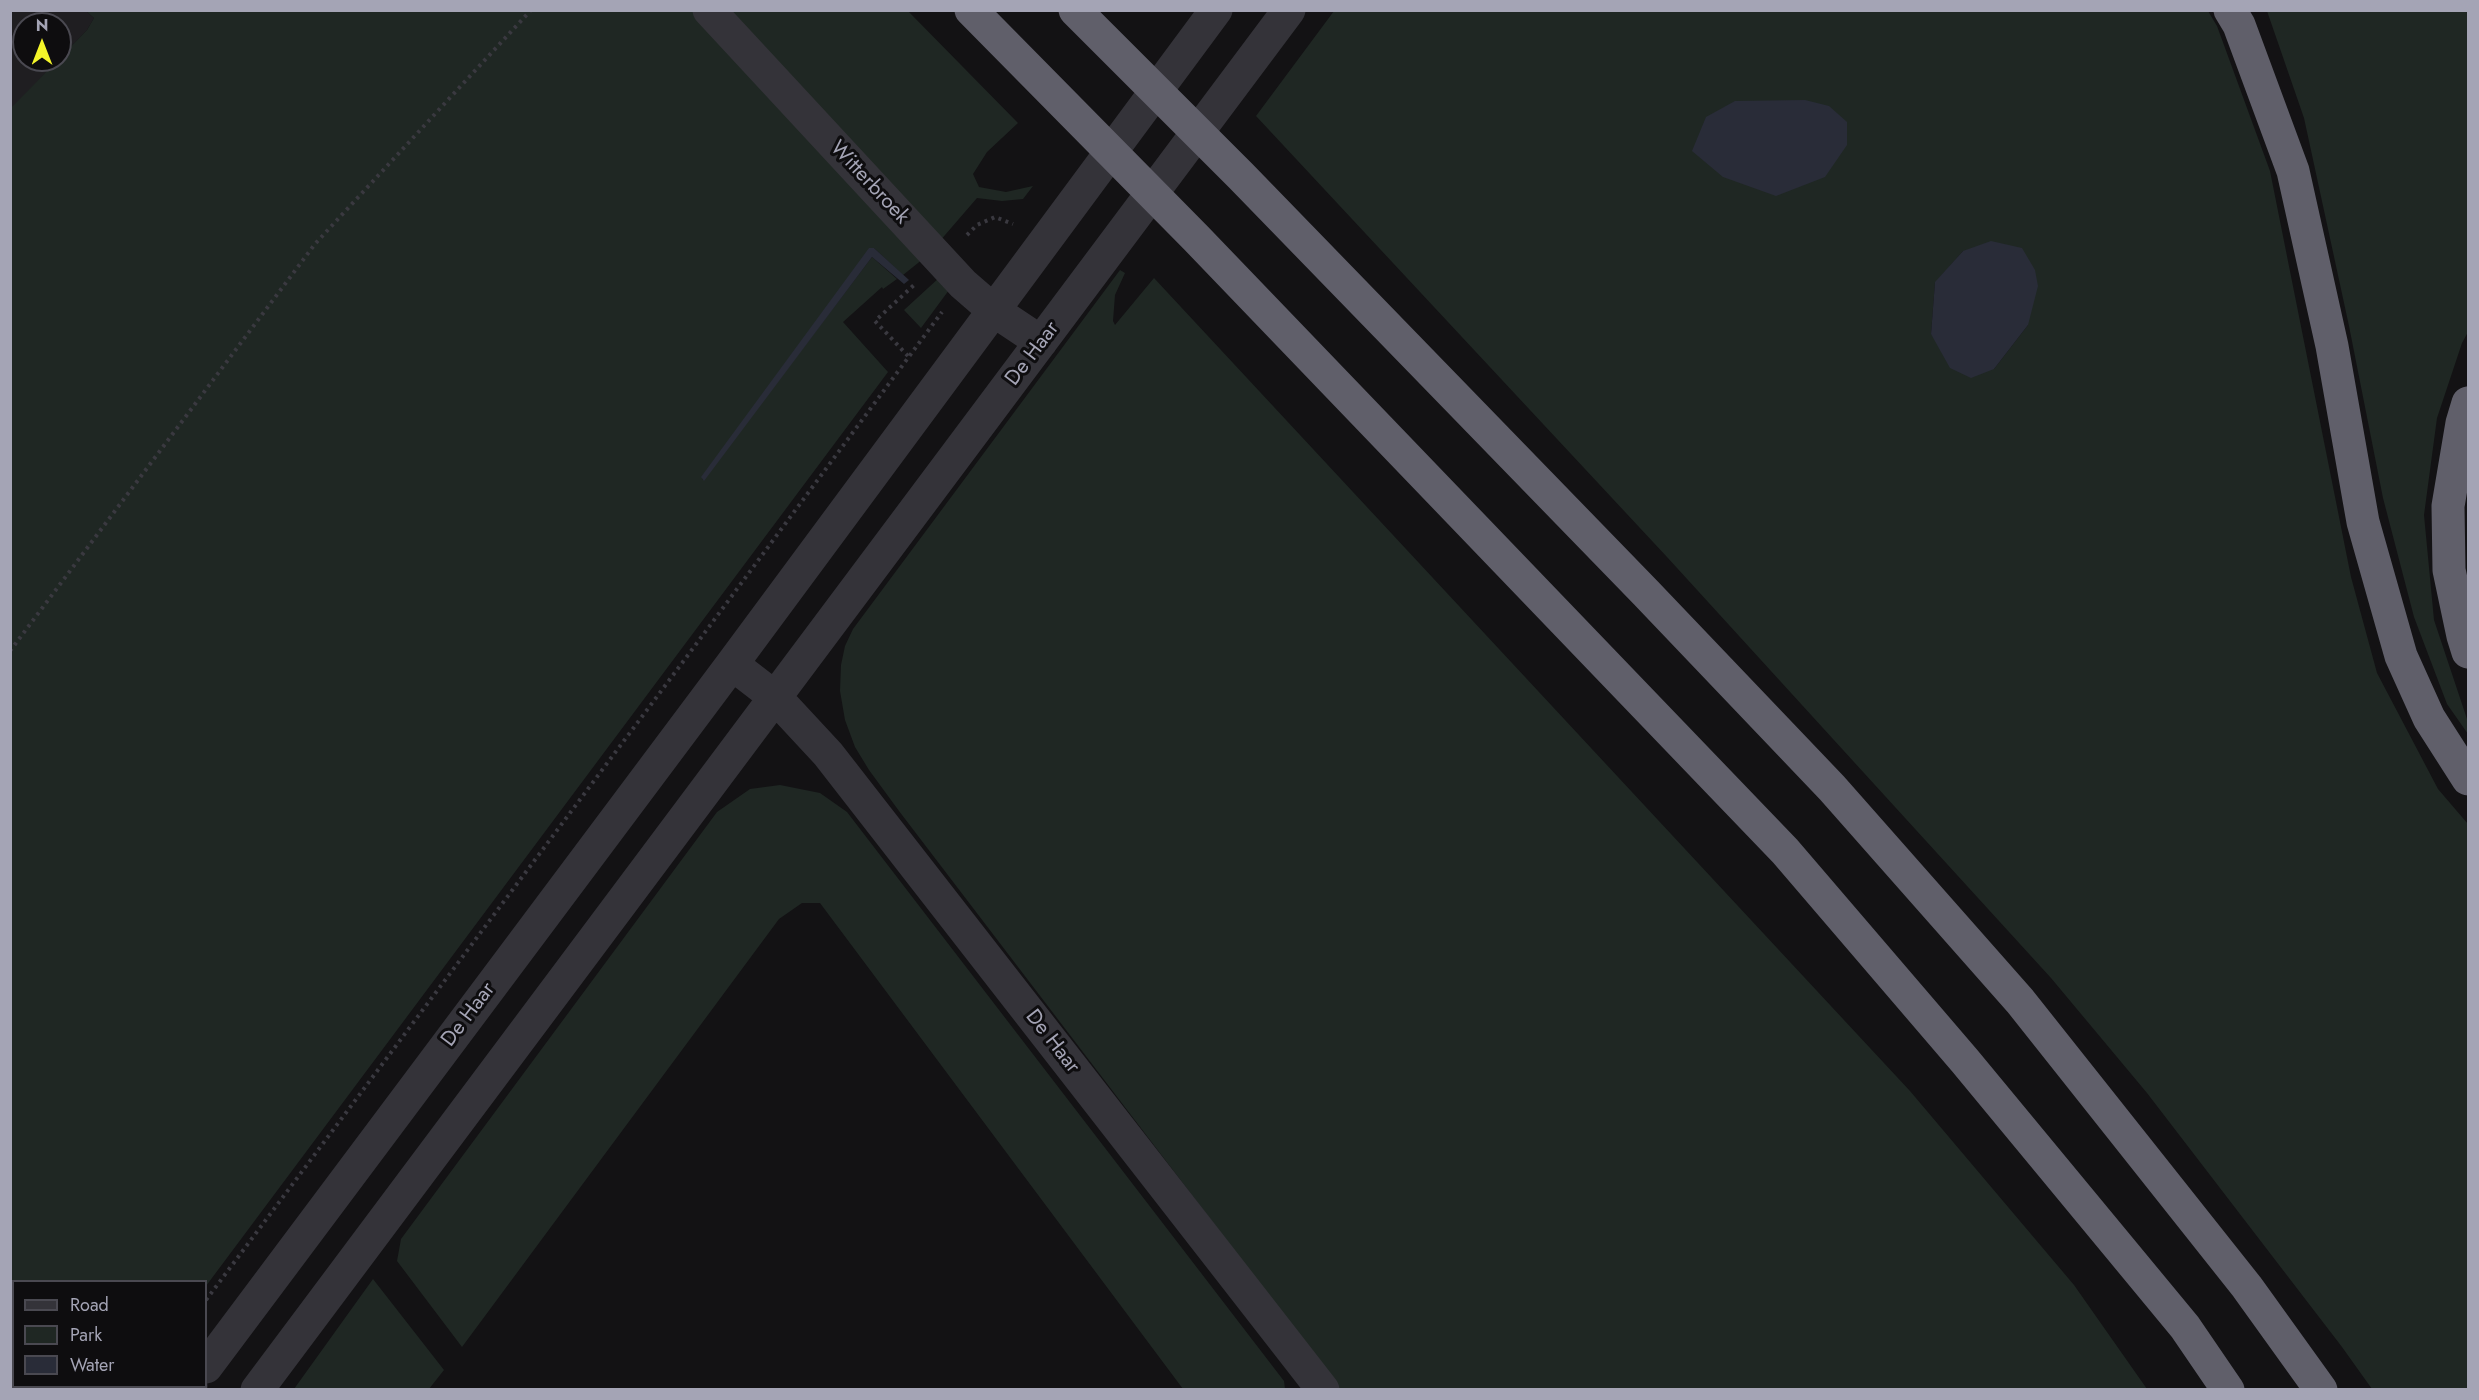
<!DOCTYPE html>
<html>
<head>
<meta charset="utf-8">
<style>
  body { margin:0 }
  #map { position:relative; width:2479px; height:1400px; overflow:hidden; background:#131214; font-family:Jost,sans-serif }
  canvas { display:block }
  .frame { position:absolute; inset:0; border:12px solid #a4a4b5; pointer-events:none }
  .legend { position:absolute; left:12px; top:1280px; width:195px; height:108px; box-sizing:border-box; background:#0e0d0f; border:2px solid #4a4951; margin:0; padding:8px 10px; list-style:none; font-size:18px; color:#a4a4b5 }
  .legend li { display:flex; align-items:center; gap:12px; height:30px }
  .legend b { width:30px; border:2px solid #4a4951 }
  .north { position:absolute; left:12px; top:12px; width:60px; height:60px; box-sizing:border-box; background:#0e0d0f; border:2px solid #4a4951; border-radius:50%; rotate:0deg; font-size:16px; font-weight:700; line-height:24px; text-align:center; color:#a4a4b5 }
  .north::after { content:''; display:block; margin:auto; width:21px; height:27px; background:#f4f529; clip-path:polygon(50% 0,100% 100%,50% 72%,0 100%) }
</style>
</head>
<body>
<div id="map">
<canvas width="2479" height="1400"></canvas>
<div class="frame"></div>
<ul class="legend">
<li><b style="height:8px;background:#343339"></b>Road</li>
<li><b style="height:16px;background:#1f2723"></b>Park</li>
<li><b style="height:16px;background:#292c38"></b>Water</li>
</ul>
<div class="north">N</div>
</div>
<script>
const ctx = document.querySelector('canvas').getContext('2d');
ctx.lineJoin = 'round';
function fill(path, color) {
  ctx.fillStyle = color;
  ctx.fill(path, 'evenodd');
}
function shape(rows) {
  const path = new Path2D();
  for (const r of rows) {
    path.moveTo(r[0], r[1]);
    for (let i = 2; i < r.length; i += 2) path.lineTo(r[i], r[i + 1]);
  }
  return path;
}
function trace(path, color, width, dash) {
  ctx.strokeStyle = color;
  ctx.lineWidth = width;
  ctx.lineCap = dash ? 'butt' : 'round';
  ctx.setLineDash(dash || []);
  ctx.stroke(path);
}
function label(font, color, halo, rows, align = 'center') {
  ctx.font = font + ' Jost,sans-serif';
  ctx.lineWidth = 6;
  ctx.setLineDash([]);
  ctx.textBaseline = 'middle';
  ctx.strokeStyle = halo;
  ctx.fillStyle = color;
  for (const [text, x, y, turn = 0] of rows) {
    ctx.save();
    ctx.translate(x, y);
    ctx.rotate((+turn || 0) * Math.PI / 180);
    ctx.textAlign = isNaN(turn) ? turn : align;
    if (halo) ctx.strokeText(text, 0, 0);
    ctx.fillText(text, 0, 0);
    ctx.restore();
  }
}
const built = shape([
  [11,11,86,11,94,18,87,30,60,58,60,24,24,24,24,60,58,60,11,109]
]);
const green = shape([
  [86,11,694,11,923,259,903,275,874,248,702,477,703,480,872,257,897,279,883,289,882,287,843,322,888,372,206,1286,206,1282,14,1282,14,1386,130,1387,128,1389,11,1389,10,109,87,30,94,18],
  [726,11,908,11,1018,123,987,152,973,174,979,187,1006,192,1033,186,1023,199,1002,201,977,198,939,242],
  [1334,11,2208,11,2217,26,2270,171,2351,577,2377,673,2438,789,2468,824,2468,1389,2372,1389,2342,1347,2147,1093,2051,978,1667,557,1256,116],
  [1963,251,2028,325,1994,369,1931,334,1935,283],
  [2267,11,2468,11,2468,332,2462,343,2437,418,2424,515,2434,620,2468,722,2468,734,2447,704,2414,617,2383,498,2349,326,2304,118],
  [1120,270,1125,273,1115,295,1113,321,1115,325,1154,278,1910,1091,2074,1285,2147,1389,1340,1389,899,811,869,770,855,747,845,720,840,691,841,665,845,646,853,629],
  [940,277,949,290,921,328,904,310],
  [780,785,820,793,847,812,1284,1381,1285,1389,1183,1389,820,903,802,903,779,919,462,1347,397,1261,401,1239,717,812,750,789],
  [373,1279,444,1370,429,1389,294,1389]
]);
const water = shape([
  [1805,100,1829,106,1847,122,1847,145,1825,177,1776,196,1723,177,1692,151,1706,117,1735,101],
  [1991,241,2022,248,2035,270,2038,286,2028,325,1994,369,1971,378,1950,368,1931,334,1935,282,1963,251],
  [869,248,874,248,909,280,904,284,872,257,704,481,701,477]
]);
const path = shape([
  [967,235,977,225,995,217,1013,224],
  [908,356,875,321,914,285],
  [10,651,315,244,531,10],
  [206,1300,700,639,942,312],
  [138,1390,140,1386]
]);
const minor = shape([
  [709,10,963,284,993,310,1041,342],
  [732,664,776,698,828,754,1323,1390],
  [206,1367,732,664,1216,10],
  [189,1390,191,1386],
  [257,1390,1289,10]
]);
const highway = shape([
  [971,10,1196,238,1785,851,1965,1061,2185,1327,2228,1390],
  [1075,10,1241,176,1646,593,1832,788,2020,1001,2247,1287,2321,1390],
  [2230,10,2239,25,2293,171,2332,346,2363,522,2401,656,2429,718,2468,779],
  [2468,403,2462,423,2448,506,2449,570,2463,636,2468,652]
]);
const streetNames = [
  ["Witterbroek",869,183,47],
  ["De Haar",1033,354,-53],
  ["De Haar",469,1015,-53],
  ["De Haar",1052,1042,52]
];
fill(built, '#1f1e21');
fill(green, '#1f2723');
fill(water, '#292c38');
trace(path, '#3a3940', 4, [3, 4.5]);
trace(minor, '#343339', 33);
trace(highway, '#605f6a', 33);
label('21px', '#a4a4b5', '#0e0d0f', streetNames);
</script>
</body>
</html>
